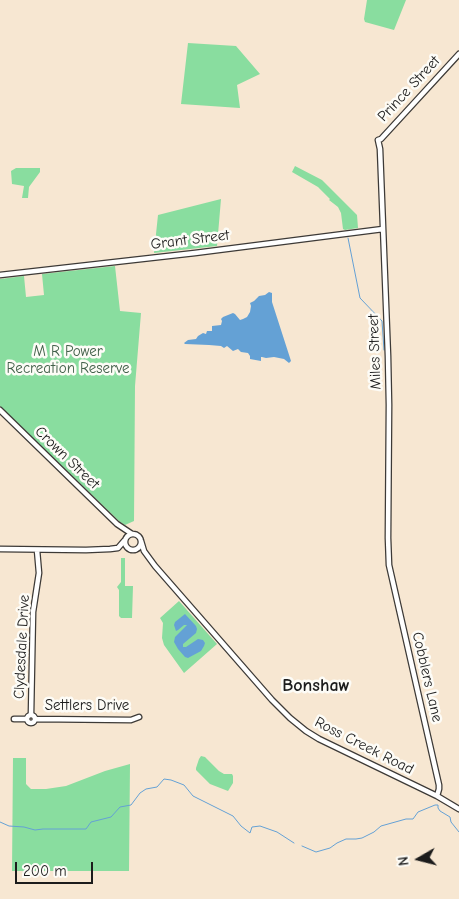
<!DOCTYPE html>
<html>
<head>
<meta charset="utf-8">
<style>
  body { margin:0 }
  #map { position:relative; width:459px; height:899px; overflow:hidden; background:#f7e7d2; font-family:"Comic Neue",sans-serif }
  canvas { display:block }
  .north { position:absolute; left:394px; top:834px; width:50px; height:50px; -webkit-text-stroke:4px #fdfcf7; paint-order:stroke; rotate:262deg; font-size:14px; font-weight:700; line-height:20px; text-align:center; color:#1c1c1c }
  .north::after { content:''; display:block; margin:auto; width:18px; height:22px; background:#1c1c1c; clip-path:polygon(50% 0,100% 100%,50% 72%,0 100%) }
  .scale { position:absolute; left:15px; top:862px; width:78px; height:22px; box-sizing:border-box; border:2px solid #1c1c1c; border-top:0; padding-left:6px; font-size:15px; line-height:18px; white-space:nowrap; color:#1c1c1c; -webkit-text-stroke:4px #fdfcf7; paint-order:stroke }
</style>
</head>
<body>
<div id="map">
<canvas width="459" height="899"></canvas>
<div class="north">N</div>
<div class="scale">200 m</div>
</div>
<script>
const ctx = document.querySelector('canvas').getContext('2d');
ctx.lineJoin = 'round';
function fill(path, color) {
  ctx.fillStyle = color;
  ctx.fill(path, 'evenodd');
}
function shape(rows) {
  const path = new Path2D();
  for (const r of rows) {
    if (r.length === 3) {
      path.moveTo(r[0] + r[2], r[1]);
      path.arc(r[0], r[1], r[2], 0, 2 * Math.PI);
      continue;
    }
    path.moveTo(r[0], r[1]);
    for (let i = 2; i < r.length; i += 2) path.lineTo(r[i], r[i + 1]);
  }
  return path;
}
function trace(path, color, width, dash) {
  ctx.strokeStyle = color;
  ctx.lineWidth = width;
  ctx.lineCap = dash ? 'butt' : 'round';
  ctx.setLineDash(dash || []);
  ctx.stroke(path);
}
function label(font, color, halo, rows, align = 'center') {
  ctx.font = font + ' "Comic Neue",sans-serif';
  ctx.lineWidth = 5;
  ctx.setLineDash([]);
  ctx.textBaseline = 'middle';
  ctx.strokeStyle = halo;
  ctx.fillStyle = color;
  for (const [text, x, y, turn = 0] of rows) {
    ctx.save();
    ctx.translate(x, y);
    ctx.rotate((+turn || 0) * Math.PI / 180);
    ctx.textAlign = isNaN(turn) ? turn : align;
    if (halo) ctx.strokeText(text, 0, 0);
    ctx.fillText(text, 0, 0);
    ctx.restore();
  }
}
const green = shape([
  [367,0,406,0,394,30,365,22,364,19],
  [188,43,236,46,260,74,237,85,240,108,181,104],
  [295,166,322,180,357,215,358,228,345,230,343,229,341,213,338,207,329,200,330,199,318,187,292,172],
  [16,168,40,168,40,172,29,187,28,198,22,198,24,186,12,184,11,171],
  [221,199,217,246,154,253,158,215],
  [115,266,120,311,141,313,135,386,134,521,125,525,120,522,0,406,0,279,24,276,26,297,44,295,42,274],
  [121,558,125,558,125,586,133,586,132,618,121,618,119,616,119,590,117,587,121,582],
  [179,601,217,644,184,673,164,645,162,638,163,623,160,618],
  [201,756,205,757,219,771,224,774,232,774,233,776,233,783,228,791,210,784,196,770,196,768,199,759],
  [13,758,26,758,26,784,31,789,46,789,66,786,105,771,130,764,129,871,12,871]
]);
const water = shape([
  [269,292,272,293,272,302,291,361,289,363,284,359,274,357,266,358,262,357,261,357,261,361,250,359,250,356,248,353,241,352,238,349,233,351,227,346,224,348,221,346,209,345,185,344,184,343,188,340,196,339,198,336,203,333,206,334,207,331,212,331,212,326,221,325,222,321,221,319,223,317,233,313,235,314,240,320,243,319,247,317,250,312,251,306,250,303,254,301,259,296,265,295],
  [185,614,196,626,197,629,196,633,183,644,183,647,186,647,198,639,203,640,205,643,204,646,201,651,188,658,185,657,178,649,174,642,175,637,187,625,184,625,178,630,176,631,174,625,175,622]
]);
const stream = shape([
  [348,238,360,298,382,321,384,350],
  [0,822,9,826,24,827,35,830,43,829,86,829,91,822,111,817,120,807,131,805,140,793,146,789,157,787,164,779,171,780,184,785,193,796,233,816,241,826,250,833,252,827,260,826,277,832,294,843],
  [302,846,316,852,330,848,337,843,346,839,356,839,362,838,374,832,381,826,406,819,413,819,418,812,435,805,438,805,438,808,440,811,450,817,451,822,459,832]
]);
const secondary = shape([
  [0,275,195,253,383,229],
  [0,410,117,524,132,534],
  [133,542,8],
  [141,541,144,551,155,566,272,700,290,718,306,731,319,739,437,796,459,809],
  [0,549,86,550,110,549,118,548,124,541],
  [31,719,4],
  [31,715,33,612,39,573,37,550],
  [14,719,27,719],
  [35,719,131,720,139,717],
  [437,796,439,789,439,785,389,565,388,538,389,405,388,356,380,149,378,140,381,139,459,54]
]);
const streetNames = [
  ["Prince Street",409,89,-47],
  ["Grant Street",190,240,-7],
  ["Miles Street",375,352,-92],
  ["Crown Street",67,458,44],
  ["Clydesdale Drive",22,647,-87],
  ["Cobblers Lane",427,677,77],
  ["Settlers Drive",87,706],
  ["Ross Creek Road",364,746,27]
];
const parkNames = [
  ["M R Power",68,352],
  ["Recreation Reserve",68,369]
];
const quarterNames = [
  ["Bonshaw",316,686]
];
fill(green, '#89dd9f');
fill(water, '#64a1d5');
trace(stream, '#64a1d5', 1);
trace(secondary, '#3d3a37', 7);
trace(secondary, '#fff', 4.5);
label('15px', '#1c1c1c', '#fdfcf7', streetNames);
label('15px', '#42604a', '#fdfcf7', parkNames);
label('bold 18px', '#1c1c1c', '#fdfcf7', quarterNames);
</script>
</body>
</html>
